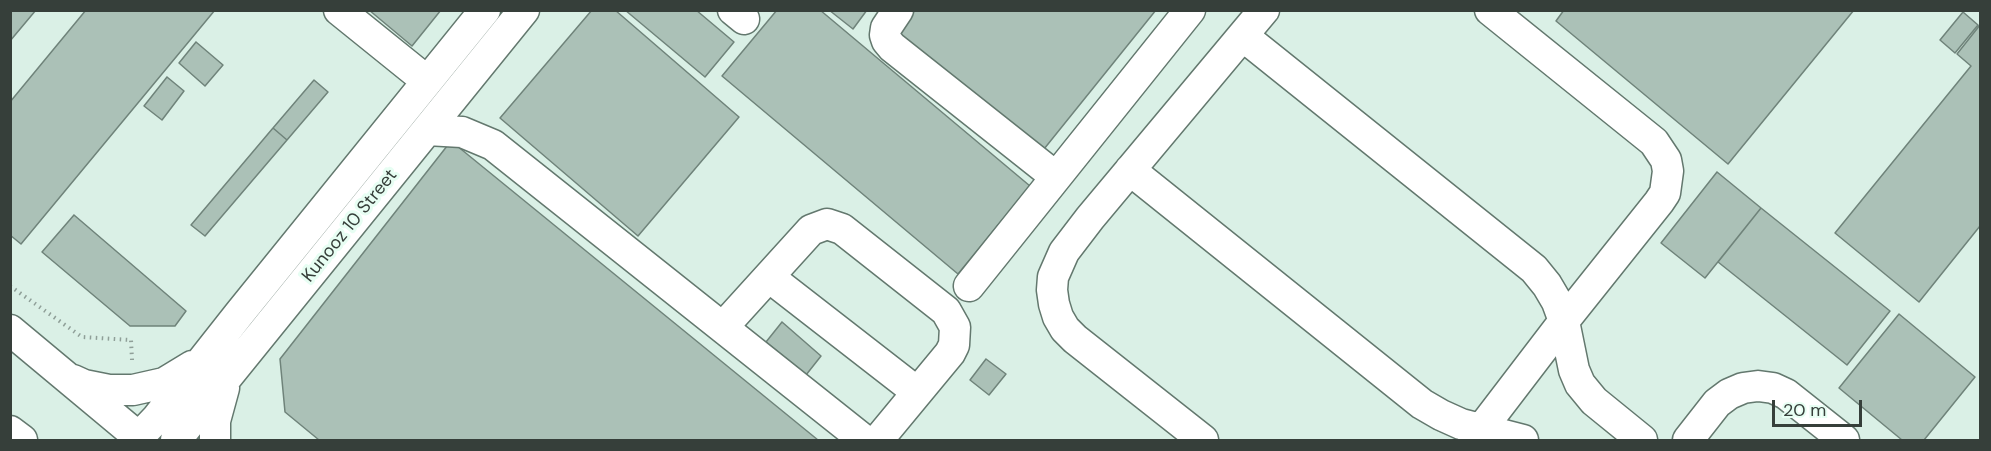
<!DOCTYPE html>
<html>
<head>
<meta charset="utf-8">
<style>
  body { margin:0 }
  #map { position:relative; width:1991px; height:451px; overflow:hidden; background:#daf0e6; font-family:"DM Sans",sans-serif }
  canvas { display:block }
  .frame { position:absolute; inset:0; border:12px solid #363f3a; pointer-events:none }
  .scale { position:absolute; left:1772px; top:400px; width:90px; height:27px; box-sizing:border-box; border:3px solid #363f3a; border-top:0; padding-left:8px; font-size:18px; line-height:21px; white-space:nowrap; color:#363f3a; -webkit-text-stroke:4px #e7fef3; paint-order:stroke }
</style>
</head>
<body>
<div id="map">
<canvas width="1991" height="451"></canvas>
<div class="frame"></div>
<div class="scale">20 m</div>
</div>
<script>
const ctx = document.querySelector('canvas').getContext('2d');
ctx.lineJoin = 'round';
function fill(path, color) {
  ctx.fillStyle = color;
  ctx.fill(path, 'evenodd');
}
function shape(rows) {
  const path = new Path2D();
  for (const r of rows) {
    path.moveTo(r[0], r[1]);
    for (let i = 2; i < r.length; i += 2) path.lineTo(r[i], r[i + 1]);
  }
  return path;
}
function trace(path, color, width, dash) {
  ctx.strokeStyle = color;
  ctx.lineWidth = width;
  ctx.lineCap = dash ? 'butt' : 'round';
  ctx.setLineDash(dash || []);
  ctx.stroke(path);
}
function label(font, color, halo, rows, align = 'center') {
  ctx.font = font + ' "DM Sans",sans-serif';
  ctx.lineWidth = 6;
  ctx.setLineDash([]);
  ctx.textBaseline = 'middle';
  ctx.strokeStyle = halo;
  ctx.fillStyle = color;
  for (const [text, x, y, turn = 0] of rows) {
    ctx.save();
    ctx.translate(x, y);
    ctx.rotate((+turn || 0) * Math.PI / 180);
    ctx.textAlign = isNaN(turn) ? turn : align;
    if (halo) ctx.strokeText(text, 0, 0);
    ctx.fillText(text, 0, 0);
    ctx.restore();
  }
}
const building = shape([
  [10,10,36,10,10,41,10,10],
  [86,10,215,10,21,244,10,235,10,102,86,10],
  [369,10,441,10,412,46,369,10],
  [592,10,615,10,739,117,638,236,500,118,592,10],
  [625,10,696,10,734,42,705,77,625,10],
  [777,10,820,10,1030,186,958,274,722,76,777,10],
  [829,10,867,10,853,29,829,10],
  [915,10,1156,10,1040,154,895,36,915,10],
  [1564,10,1854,10,1728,164,1556,21,1564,10],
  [1963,12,1978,25,1955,53,1940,40,1963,12],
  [1980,25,1980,226,1919,302,1835,233,1971,66,1957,54,1980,25],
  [196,42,223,65,205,86,179,63,196,42],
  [167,77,184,91,162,120,144,106,167,77],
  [314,80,328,92,287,140,273,128,314,80],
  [273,128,287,140,205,236,191,225,273,128],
  [451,141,818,440,319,440,285,412,280,359,451,141],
  [1717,172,1761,208,1705,278,1661,243,1717,172],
  [1761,208,1890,311,1847,365,1718,262,1761,208],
  [74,215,186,311,175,326,130,326,42,252,74,215],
  [1899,314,1975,377,1924,440,1902,440,1839,388,1899,314],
  [782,322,821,356,806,375,766,342,782,322],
  [986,359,1006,374,989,395,970,380,986,359]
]);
const path = shape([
  [10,286,82,337,131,340,132,360]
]);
const minor = shape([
  [339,10,427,81],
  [733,10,744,19],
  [898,10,886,28,885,35,887,41,892,47,1056,177],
  [1243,36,1534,269,1547,285,1557,302,1564,321,1574,370,1580,384,1594,401,1642,440],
  [427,130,462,132,493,145,864,440],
  [1130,170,1422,404,1441,415,1461,424,1523,440],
  [769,277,917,392],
  [969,286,1190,10],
  [723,327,811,230,827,224,842,229,946,311,955,327,954,345,950,353,878,440],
  [10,330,142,440],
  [73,380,84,385,109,390,133,390,164,383,192,366],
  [10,431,22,440],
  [138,438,157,418,239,314,485,10],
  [176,440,524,10],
  [215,440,215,421,224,388],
  [1203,440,1075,339,1065,329,1058,317,1054,304,1052,290,1053,277,1064,252,1090,218,1264,10],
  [1473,440,1564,321,1659,202,1665,193,1668,171,1666,160,1654,142,1490,10],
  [1688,440,1717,403,1729,394,1743,388,1758,386,1773,388,1786,394,1844,440]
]);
const streetNames = [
  ["Kunooz 10 Street",350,226,-51]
];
fill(building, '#abc1b7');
trace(building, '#6f837a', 1.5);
trace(minor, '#63786e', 33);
trace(path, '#8f9f98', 4, [1.5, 4.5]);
trace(minor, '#fff', 30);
label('18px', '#363f3a', '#e7fef3', streetNames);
</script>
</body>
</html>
